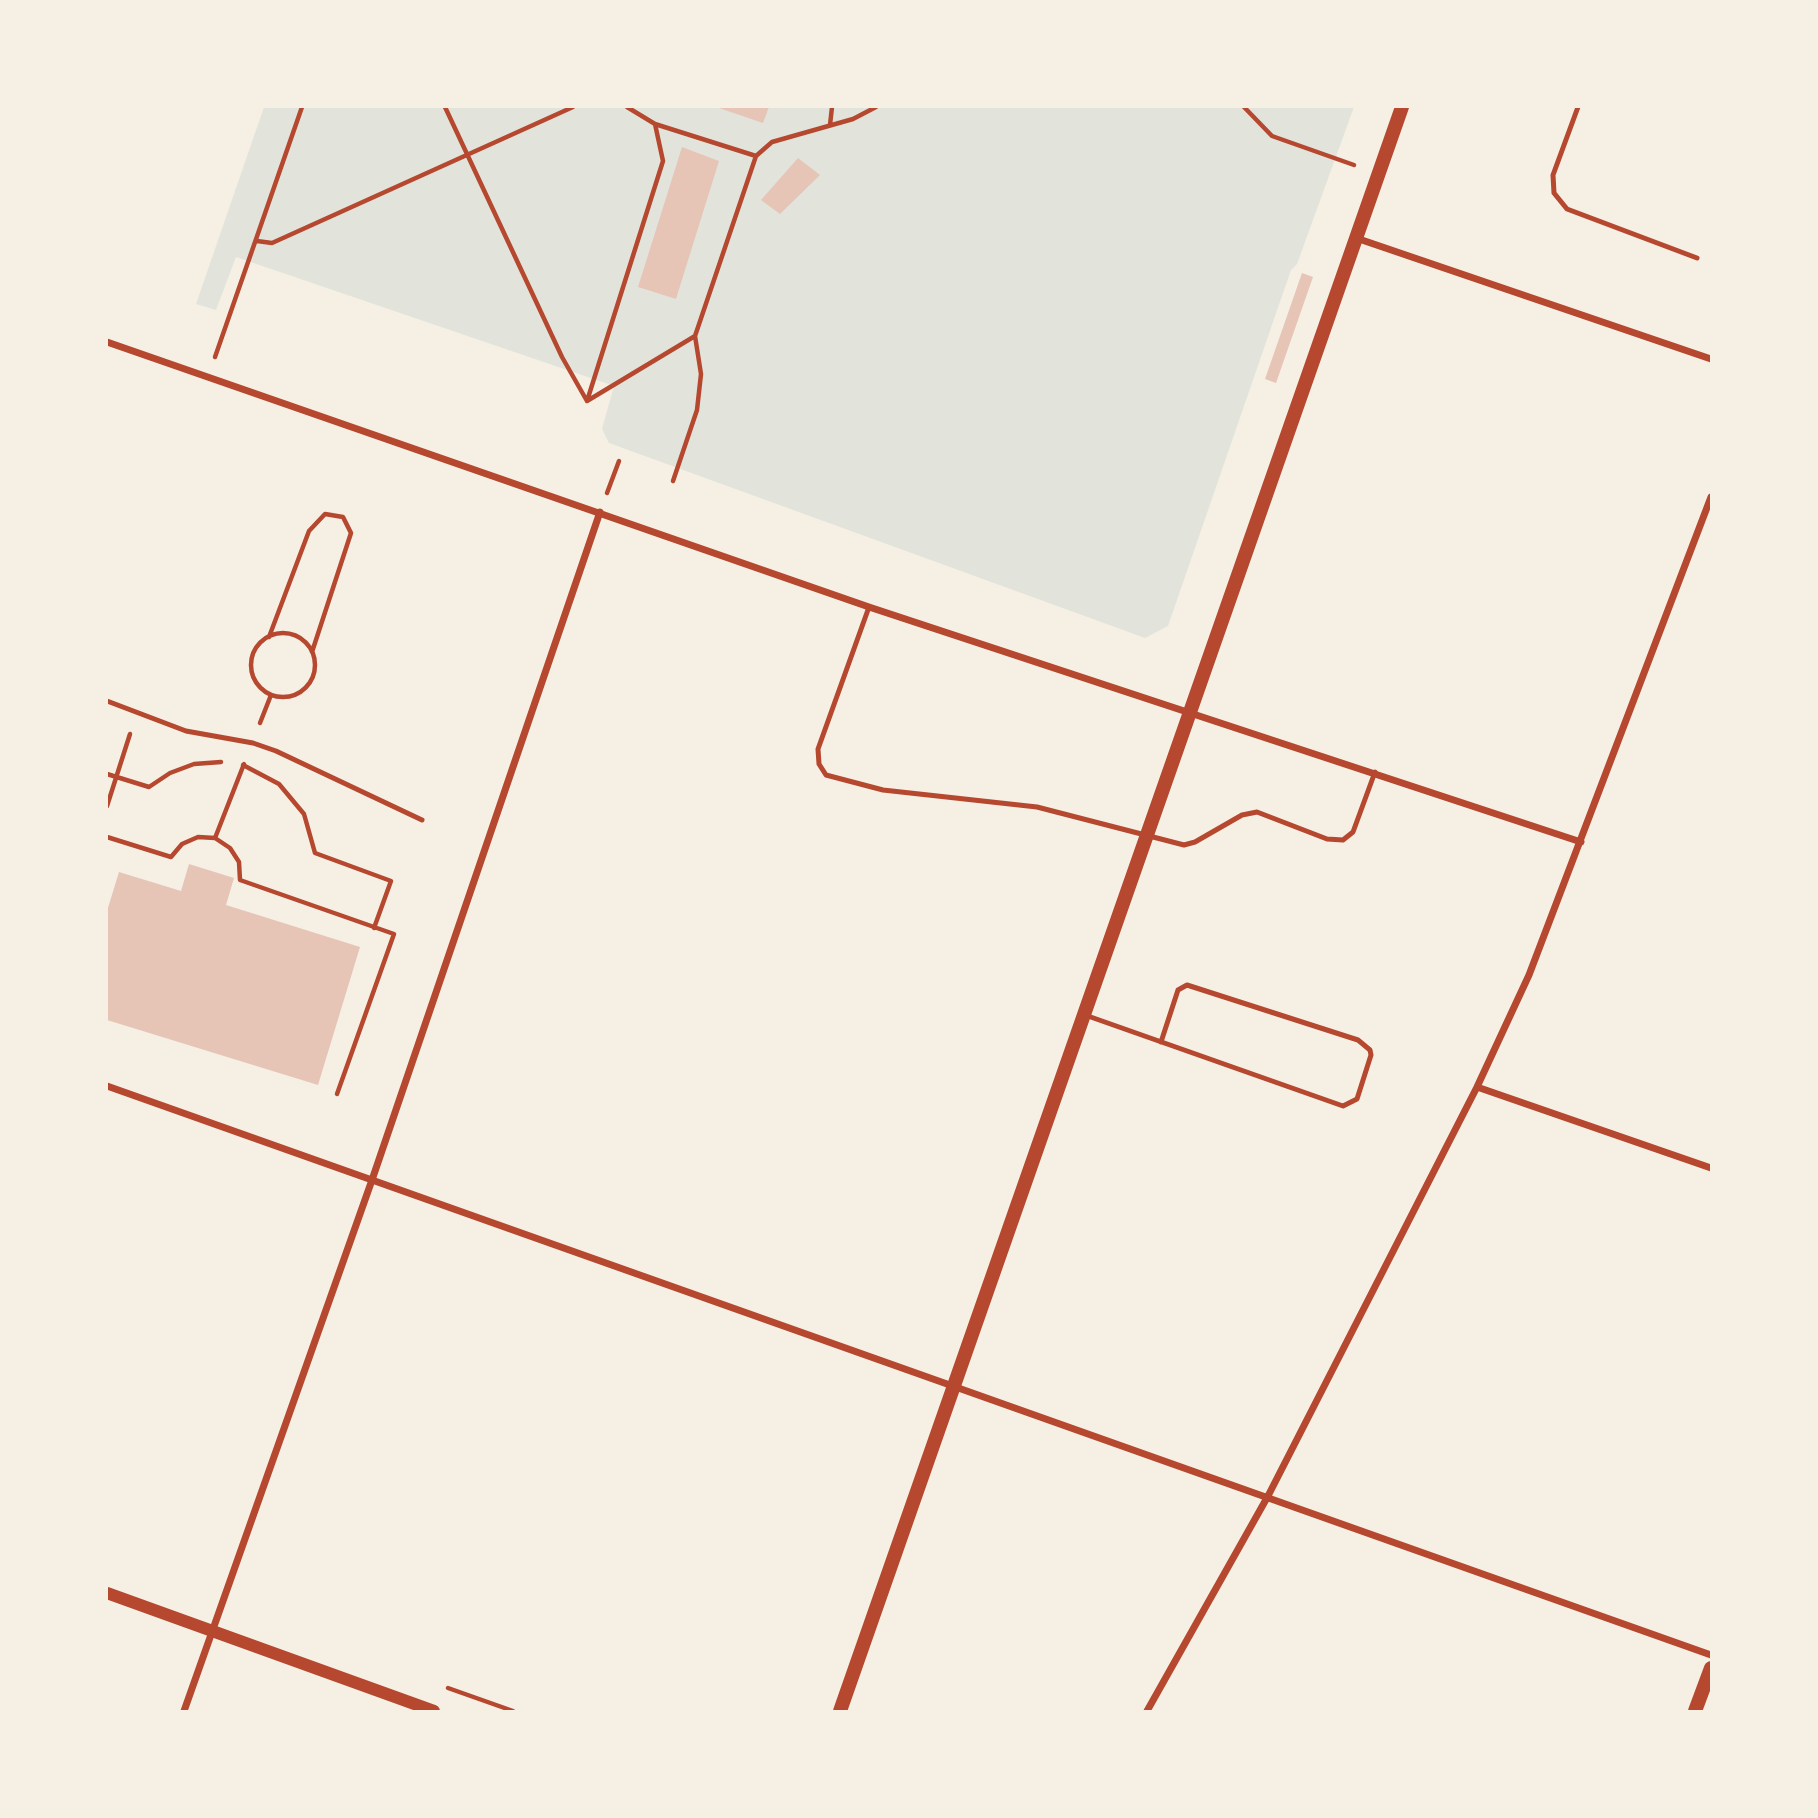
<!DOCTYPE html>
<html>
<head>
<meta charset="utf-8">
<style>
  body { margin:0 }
  #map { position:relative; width:1818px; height:1818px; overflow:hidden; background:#f6efe4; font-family:Jost,sans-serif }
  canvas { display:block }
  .frame { position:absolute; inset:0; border:108px solid #f6efe4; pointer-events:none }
</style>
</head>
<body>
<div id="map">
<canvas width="1818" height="1818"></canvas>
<div class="frame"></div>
</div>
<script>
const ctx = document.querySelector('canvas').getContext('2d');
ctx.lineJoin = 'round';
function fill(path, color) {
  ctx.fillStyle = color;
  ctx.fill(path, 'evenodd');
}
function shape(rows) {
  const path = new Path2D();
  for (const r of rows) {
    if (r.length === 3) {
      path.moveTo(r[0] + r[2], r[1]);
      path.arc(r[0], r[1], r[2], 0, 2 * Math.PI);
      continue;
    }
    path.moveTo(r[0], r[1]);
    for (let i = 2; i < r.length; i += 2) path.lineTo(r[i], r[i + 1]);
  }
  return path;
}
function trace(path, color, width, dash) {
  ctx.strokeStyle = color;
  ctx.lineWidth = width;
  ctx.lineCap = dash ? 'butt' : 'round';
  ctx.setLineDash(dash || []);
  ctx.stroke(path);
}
const green = shape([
  [264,107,1354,107,1297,264,1291,270,1168,626,1145,638,609,443,602,429,614,386,236,257,216,310,196,304]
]);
const building = shape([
  [716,107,769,107,763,123],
  [682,147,719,161,676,299,638,287],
  [798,158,820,175,780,214,761,200],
  [1302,273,1313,277,1276,383,1265,379],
  [189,864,234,878,226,905,360,947,318,1085,107,1020,107,911,119,872,181,891]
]);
const path = shape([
  [445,107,562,357,587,401],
  [627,107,655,124,756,156],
  [1244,107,1272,136,1354,165],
  [830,125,832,107],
  [257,241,272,243,573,107],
  [215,357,302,107],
  [587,401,663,161,655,124],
  [587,401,695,336],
  [673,481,697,410,701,374,695,336,756,156,772,142,853,119,876,107],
  [607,493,619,461],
  [283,665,32],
  [269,637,309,531,325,514,343,517,351,533,312,652],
  [260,723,271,695],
  [243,765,279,784,304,814,315,853,391,881,374,928],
  [107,774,149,787,170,773,194,764,221,762],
  [107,806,130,734],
  [107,837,171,857,182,844,198,837,215,838,230,848,239,862,240,880,394,934,337,1094],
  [215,838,244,764],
  [448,1688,513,1711]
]);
const service = shape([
  [1578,107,1553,175,1554,193,1567,209,1697,258],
  [869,607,818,749,819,764,826,775,883,790,1037,807,1184,845,1195,842,1242,815,1257,812,1327,839,1343,840,1353,832,1375,772],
  [107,701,186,731,253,743,276,751,422,820],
  [1085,1015,1343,1106,1357,1099,1371,1055,1370,1050,1358,1040,1187,985,1178,990,1161,1042]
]);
const minor = shape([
  [1356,238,1711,359],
  [107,342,869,607,1581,842],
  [107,1086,1711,1655],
  [1477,1087,1711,1168],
  [184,1711,372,1180,600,512],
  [1147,1711,1268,1496,1477,1087,1529,975,1711,497]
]);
const tertiary = shape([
  [107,1593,434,1711]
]);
const secondary = shape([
  [840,1711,1402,107],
  [1695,1711,1711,1668]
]);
fill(green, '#e2e4dc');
fill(building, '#e6c5b7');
trace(path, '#b5482f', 4.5);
trace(service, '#b5482f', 5);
trace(minor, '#b5482f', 7);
trace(tertiary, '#b5482f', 12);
trace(secondary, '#b5482f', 14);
</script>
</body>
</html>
